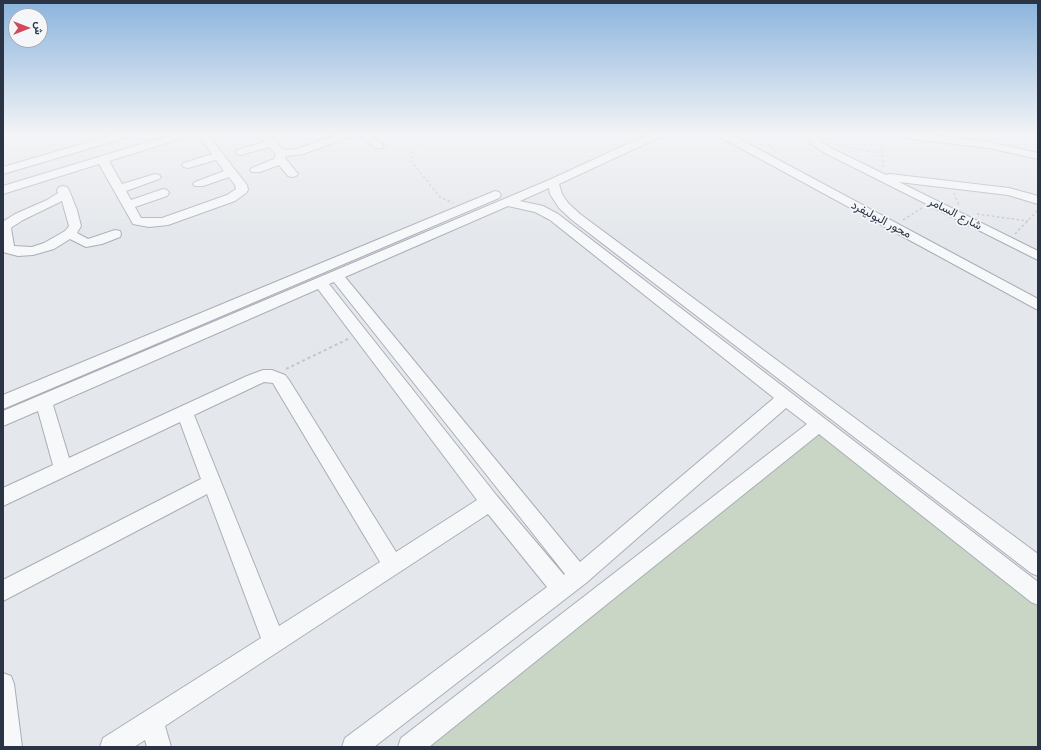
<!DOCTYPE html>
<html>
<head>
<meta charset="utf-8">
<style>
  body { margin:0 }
  #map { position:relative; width:1041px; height:750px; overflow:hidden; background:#e4e7ec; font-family:"DM Sans",Vazirmatn,sans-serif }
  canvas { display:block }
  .frame { position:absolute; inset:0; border:4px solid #2b3445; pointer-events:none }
  .north { position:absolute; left:8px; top:8px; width:40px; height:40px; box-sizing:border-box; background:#f4f6f9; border:1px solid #a4a8b1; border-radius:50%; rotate:90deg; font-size:11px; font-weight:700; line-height:16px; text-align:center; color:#2b3445 }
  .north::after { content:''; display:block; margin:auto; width:14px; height:18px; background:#d1495b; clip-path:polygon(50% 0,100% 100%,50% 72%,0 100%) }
</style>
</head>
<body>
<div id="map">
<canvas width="1041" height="750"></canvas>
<div class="frame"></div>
<div class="north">ش</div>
</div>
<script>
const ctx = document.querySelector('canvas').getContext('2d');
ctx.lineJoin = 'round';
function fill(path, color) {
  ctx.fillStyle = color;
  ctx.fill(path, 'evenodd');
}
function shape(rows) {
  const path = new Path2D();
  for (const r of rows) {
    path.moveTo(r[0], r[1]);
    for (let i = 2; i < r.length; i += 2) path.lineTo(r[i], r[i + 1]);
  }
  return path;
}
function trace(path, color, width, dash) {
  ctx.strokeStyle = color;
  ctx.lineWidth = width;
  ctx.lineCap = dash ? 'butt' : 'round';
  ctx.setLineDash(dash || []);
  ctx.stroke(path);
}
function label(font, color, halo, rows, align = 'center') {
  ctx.font = font + ' "DM Sans",Vazirmatn,sans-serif';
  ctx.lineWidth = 3.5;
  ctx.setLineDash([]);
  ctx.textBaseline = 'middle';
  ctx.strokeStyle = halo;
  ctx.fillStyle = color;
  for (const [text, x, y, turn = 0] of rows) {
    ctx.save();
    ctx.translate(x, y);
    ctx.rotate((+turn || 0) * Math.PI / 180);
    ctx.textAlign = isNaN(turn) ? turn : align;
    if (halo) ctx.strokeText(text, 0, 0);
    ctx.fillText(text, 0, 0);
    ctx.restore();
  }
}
const green = shape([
  [820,433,1038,604,1038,747,427,747]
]);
const pathFar1 = shape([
  [425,135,423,140,412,153,411,161,440,197,453,203],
  [764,135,768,144,776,152],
  [880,135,884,169],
  [842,147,882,153],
  [954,193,959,205],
  [977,214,1028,221],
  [903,220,922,208],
  [1015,234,1038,210]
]);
const path = shape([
  [286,369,350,338]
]);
const minor = shape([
  [113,135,129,135,128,137,3,174,3,167,113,135],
  [171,135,187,135,186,137,109,161,122,184,155,174,159,175,161,177,159,179,126,191,131,200,163,189,167,190,169,193,167,196,135,207,141,218,162,218,227,195,236,189,235,185,229,177,203,186,195,186,193,184,195,182,224,171,216,160,188,168,184,167,182,165,184,163,212,154,198,135,208,135,247,185,248,190,246,193,235,201,168,225,149,227,133,224,99,164,3,194,3,186,171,135],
  [259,135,270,135,282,149,287,150,297,149,336,135,351,135,350,137,303,154,286,156,285,158,298,174,296,176,292,177,288,176,279,165,260,172,252,172,250,170,252,168,274,159,276,154,269,147,241,155,237,154,235,152,237,150,264,142,259,135],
  [360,135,372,135,384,146,383,148,375,148,360,135],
  [647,135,661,135,660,137,559,184,562,194,568,203,580,214,1038,554,1038,576,1031,573,572,220,559,208,550,194,549,188,520,201,543,206,558,214,1038,582,1038,605,1031,602,819,434,429,747,398,747,401,738,807,424,786,408,586,583,374,747,342,747,345,738,547,587,488,514,165,726,171,747,147,747,145,740,134,747,100,747,103,738,261,638,207,494,3,601,3,580,201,479,180,422,3,506,3,488,53,465,38,411,3,426,3,411,549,180,647,135],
  [508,206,535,212,550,220,774,398,580,562,345,277,508,206],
  [334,282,565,574,564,575,497,496,329,284,334,282],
  [318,289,477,500,396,552,289,380,285,375,272,370,263,370,247,376,69,458,53,405,318,289],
  [264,382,273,383,277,390,380,562,279,626,194,415,264,382],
  [719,135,732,135,1038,299,1038,310,720,137,719,135],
  [806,135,816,135,821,141,831,148,886,175,890,174,1009,188,1038,196,1038,204,1008,195,899,182,1038,251,1038,260,823,152,813,145,806,135],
  [898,135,931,135,989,142,1038,153,1038,159,989,148,903,138,898,135],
  [63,186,67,187,69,190,77,210,81,226,77,233,88,239,115,230,120,231,121,234,120,237,102,244,86,247,70,239,54,249,33,255,18,256,3,252,4,221,15,214,47,200,58,193,57,190,59,187,63,186],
  [62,201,69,226,65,231,44,243,32,247,14,246,11,228,12,227,23,220,62,201],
  [495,191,499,192,501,195,499,198,3,409,3,395,495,191],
  [3,673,11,676,14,684,22,747,3,747,3,673]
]);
const farStreetnames = [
  ["شارع السامر",955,214,27],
  ["محور البوليفرد",881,220,28]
];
fill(green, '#c9d6c5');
trace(minor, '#a9aeb7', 2);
trace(pathFar1, '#c2c5cb', 1.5, [2.5, 2.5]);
trace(path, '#c2c5cb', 2, [3, 3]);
fill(minor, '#f7f8fa');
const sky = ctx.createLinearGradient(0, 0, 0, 240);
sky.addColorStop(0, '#8bb4dd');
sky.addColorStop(0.56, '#f3f4f6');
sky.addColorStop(1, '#f3f4f600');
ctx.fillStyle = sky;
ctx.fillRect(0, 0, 1041, 240);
label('12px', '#2b3445', '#f4f6f9', farStreetnames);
</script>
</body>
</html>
